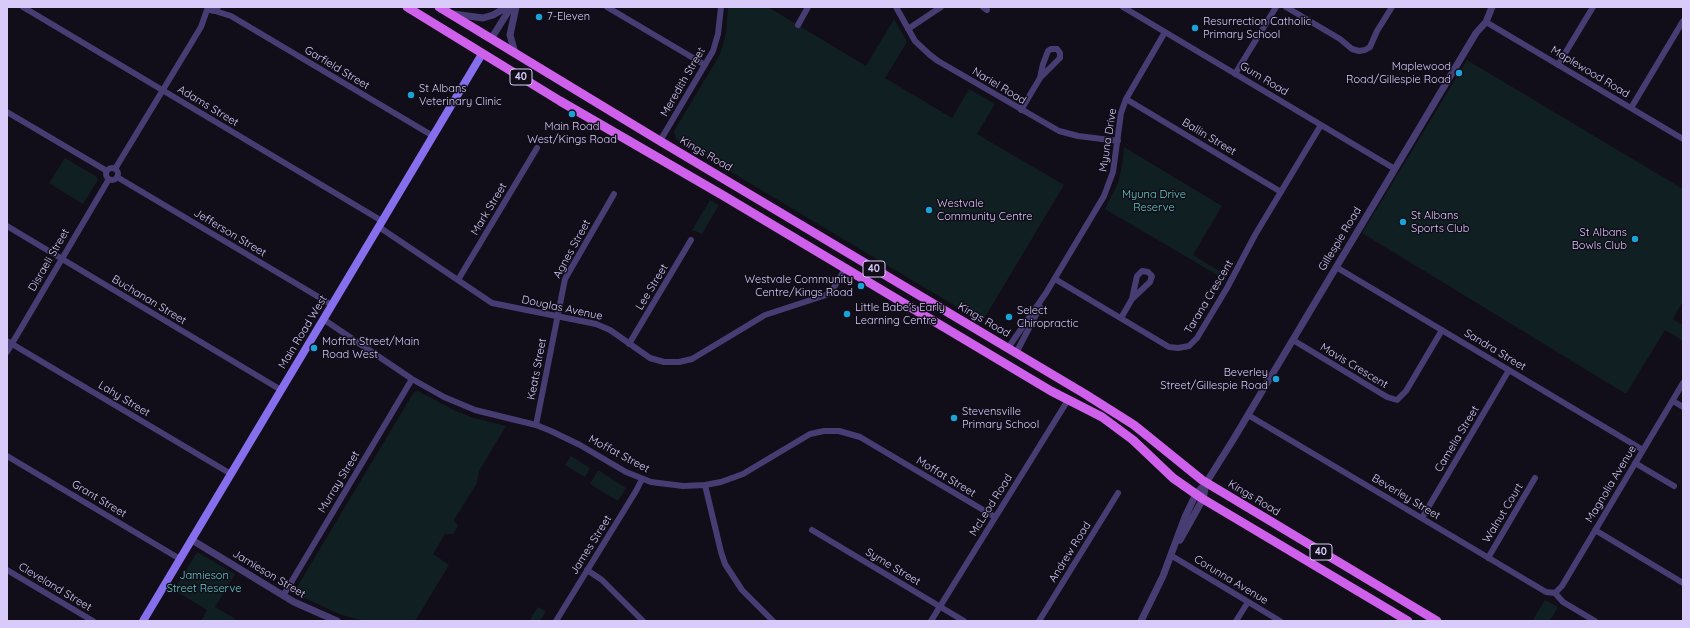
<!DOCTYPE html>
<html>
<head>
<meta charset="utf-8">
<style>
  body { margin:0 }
  #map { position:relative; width:1690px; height:628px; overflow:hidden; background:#110d19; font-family:Quicksand,sans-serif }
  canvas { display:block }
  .frame { position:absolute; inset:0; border:8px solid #d8cbf9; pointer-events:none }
</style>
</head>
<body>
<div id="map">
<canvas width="1690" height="628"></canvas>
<div class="frame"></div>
</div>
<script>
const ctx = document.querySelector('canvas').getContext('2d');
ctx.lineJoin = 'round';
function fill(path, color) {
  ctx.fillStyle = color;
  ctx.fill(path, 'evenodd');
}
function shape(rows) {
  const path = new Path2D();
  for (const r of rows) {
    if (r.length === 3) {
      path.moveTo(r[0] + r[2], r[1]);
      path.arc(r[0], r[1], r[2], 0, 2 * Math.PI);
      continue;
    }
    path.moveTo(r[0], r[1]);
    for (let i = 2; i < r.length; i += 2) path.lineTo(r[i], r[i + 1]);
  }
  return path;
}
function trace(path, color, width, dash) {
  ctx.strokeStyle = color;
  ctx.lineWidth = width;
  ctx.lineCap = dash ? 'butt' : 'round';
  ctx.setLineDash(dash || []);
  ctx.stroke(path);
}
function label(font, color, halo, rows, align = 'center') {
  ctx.font = font + ' Quicksand,sans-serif';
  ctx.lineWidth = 3;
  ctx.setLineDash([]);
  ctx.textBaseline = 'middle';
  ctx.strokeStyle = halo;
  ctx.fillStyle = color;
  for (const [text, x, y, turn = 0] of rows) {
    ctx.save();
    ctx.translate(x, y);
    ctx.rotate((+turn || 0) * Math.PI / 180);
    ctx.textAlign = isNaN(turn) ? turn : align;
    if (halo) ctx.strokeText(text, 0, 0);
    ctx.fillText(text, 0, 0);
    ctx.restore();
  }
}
const green = shape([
  [728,7,768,7,866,66,894,19,907,42,885,78,952,118,969,89,995,104,977,134,1064,185,982,322,676,139,674,131,719,56,723,45,726,33],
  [1467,60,1683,189,1683,301,1673,319,1683,325,1683,341,1665,330,1626,394,1362,233],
  [1124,147,1222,206,1193,255,1226,275,1224,279,1105,209,1118,183,1122,165],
  [65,158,97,177,98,180,83,204,49,183],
  [710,200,719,205,702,234,692,230],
  [418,391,456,411,474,418,506,426,479,471,477,483,454,520,458,526,453,534,445,534,433,554,449,565,415,621,364,621,339,614,294,593,294,592,414,392],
  [571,456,590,468,585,477,565,465],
  [598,470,626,488,618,501,590,484],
  [197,552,235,574,215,607,239,621,201,621,207,610,174,590],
  [1545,600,1558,607,1550,621,1532,621],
  [538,607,546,611,540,621,533,621,530,619]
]);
const minor = shape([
  [23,7,382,221],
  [607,7,705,65],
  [896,7,915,41,930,55,938,61,1059,131,1078,136,1118,141],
  [983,7,987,10],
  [1123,7,1395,169],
  [1286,7,1340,39,1352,49,1359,51,1365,50,1370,47,1377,31,1392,7],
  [215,11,231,16,433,136],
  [1486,22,1683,139],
  [798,25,808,7],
  [908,29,941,7],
  [1558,65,1593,7],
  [1235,74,1276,7],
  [1126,99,1281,192],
  [1631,108,1683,21],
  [1021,110,1040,78,1043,64,1048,51,1051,49,1057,49,1060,53,1060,58,1040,78],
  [7,112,107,171],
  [660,141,713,51,718,34,721,7],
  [112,174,6],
  [115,169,201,27,208,7,210,10,213,11,218,7],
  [117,177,332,305],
  [7,226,281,390],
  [379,227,492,303,596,324,610,330,650,358,664,362,679,362,692,359,765,315,826,295,833,289,845,269],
  [1336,267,1643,450],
  [1055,279,1169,347,1178,348,1189,346,1197,338,1227,288,1255,235,1321,125],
  [458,280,537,148],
  [1121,318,1132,299,1150,282,1152,276,1148,272,1142,271,1137,276,1132,299],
  [323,319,412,379,444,397,475,410,536,425,551,431,580,445,626,472,651,482,683,486,705,485,721,482,743,474,810,434,824,431,839,431,860,437,995,517],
  [1293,340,1387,397,1397,400,1406,391,1442,330],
  [7,341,231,474],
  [629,344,691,240],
  [1008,348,1046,293,1104,196,1113,172,1121,113,1126,99,1165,32],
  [7,352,109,179],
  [1016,353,1040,307],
  [1673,401,1683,407],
  [1248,415,1546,592,1555,593],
  [536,425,565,279,614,194],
  [7,456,180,559],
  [1635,463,1674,486],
  [705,485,721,552,725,564,742,590,773,621],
  [1422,518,1509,370],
  [812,530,964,621],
  [1595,530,1683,583],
  [1172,556,1280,621],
  [1488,558,1535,478],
  [7,570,93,621],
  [587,570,602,580,643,621],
  [1555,593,1562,586,1683,383],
  [1555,593,1563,602,1595,621],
  [283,596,412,379],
  [556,621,636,491,642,479],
  [931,621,1068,400],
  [1039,621,1118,493],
  [1236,621,1248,602]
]);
const tertiary = shape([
  [453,14,483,18,493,15,507,7],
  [491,39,511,7],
  [515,53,510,35,516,7],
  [192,540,294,602,337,621],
  [1180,540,1203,499,1206,483],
  [1141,621,1163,576,1185,517,1196,494,1206,483,1233,440,1476,33,1486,22,1492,7]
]);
const secondary = shape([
  [143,621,482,54]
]);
const primary = shape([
  [407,7,560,101,724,196,1051,391,1102,417,1133,440,1173,478,1203,499,1408,621],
  [439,7,660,141,1085,394,1134,425,1202,480,1437,621]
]);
const markers = [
  [539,17,4,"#1aa3d6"],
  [1195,28,4,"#1aa3d6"],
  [1459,73,4,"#1aa3d6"],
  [411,95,4,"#1aa3d6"],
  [572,114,4,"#1aa3d6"],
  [929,210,4,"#1aa3d6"],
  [1403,222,4,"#1aa3d6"],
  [1635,239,4,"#1aa3d6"],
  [861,286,4,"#1aa3d6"],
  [847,314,4,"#1aa3d6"],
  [1009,317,4,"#1aa3d6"],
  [314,348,4,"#1aa3d6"],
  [1276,379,4,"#1aa3d6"],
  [954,418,4,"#1aa3d6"]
];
const shields = [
  [521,77,22],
  [874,269,22],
  [1321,552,22]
];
const shieldNames = [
  ["40",521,77],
  ["40",874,269],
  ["40",1321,552]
];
const poiNames = [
  ["7-Eleven",547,17],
  ["Resurrection Catholic",1203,22],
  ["Primary School",1203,35],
  ["Maplewood",1451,67,"right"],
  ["Road/Gillespie Road",1451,80,"right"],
  ["St Albans",419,89],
  ["Veterinary Clinic",419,102],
  ["Main Road",572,127,"center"],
  ["West/Kings Road",572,140,"center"],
  ["Westvale",937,204],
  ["Community Centre",937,217],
  ["St Albans",1411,216],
  ["Sports Club",1411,229],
  ["St Albans",1627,233,"right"],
  ["Bowls Club",1627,246,"right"],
  ["Westvale Community",853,280,"right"],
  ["Centre/Kings Road",853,293,"right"],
  ["Little Babe's Early",855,308],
  ["Learning Centre",855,321],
  ["Select",1017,311],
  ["Chiropractic",1017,324],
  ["Moffat Street/Main",322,342],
  ["Road West",322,355],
  ["Beverley",1268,373,"right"],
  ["Street/Gillespie Road",1268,386,"right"],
  ["Stevensville",962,412],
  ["Primary School",962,425]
];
const streetNames = [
  ["Garfield Street",337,68,31],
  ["Maplewood Road",1590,72,31],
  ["Gum Road",1264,79,31],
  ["Meredith Street",683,82,-60],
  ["Nariel Road",999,86,31],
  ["Adams Street",208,106,31],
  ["Ballin Street",1209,137,31],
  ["Myuna Drive",1108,140,-81],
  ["Kings Road",706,154,30],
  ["Mark Street",489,209,-59],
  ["Jefferson Street",230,233,31],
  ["Gillespie Road",1340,239,-59],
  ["Agnes Street",572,249,-61],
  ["Disraeli Street",49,260,-60],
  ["Lee Street",652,287,-59],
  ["Tarana Crescent",1209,297,-59],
  ["Buchanan Street",149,300,31],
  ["Douglas Avenue",562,308,12],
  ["Kings Road",984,320,30],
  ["Main Road West",303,332,-59],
  ["Sandra Street",1495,350,31],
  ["Mavis Crescent",1354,366,31],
  ["Keats Street",537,369,-79],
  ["Lahy Street",124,399,31],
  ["Camelia Street",1457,439,-59],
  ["Moffat Street",619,454,28],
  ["Moffat Street",946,477,31],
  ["Murray Street",339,482,-59],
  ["Magnolia Avenue",1611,484,-59],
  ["Beverley Street",1406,497,31],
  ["Kings Road",1254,498,31],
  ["Grant Street",99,499,31],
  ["McLeod Road",991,505,-58],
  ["Walnut Court",1503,513,-59],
  ["James Street",591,545,-58],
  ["Andrew Road",1070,552,-58],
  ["Syme Street",893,567,31],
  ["Jamieson Street",269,574,31],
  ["Corunna Avenue",1231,580,31],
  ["Cleveland Street",55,587,31]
];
const parkNames = [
  ["Myuna Drive",1154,195],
  ["Reserve",1154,208],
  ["Jamieson",204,576],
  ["Street Reserve",204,589]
];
fill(green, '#102022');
trace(minor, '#483d73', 6);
trace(tertiary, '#483d73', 7);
trace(secondary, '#876eed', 8);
trace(primary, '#cf60eb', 9);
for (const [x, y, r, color] of markers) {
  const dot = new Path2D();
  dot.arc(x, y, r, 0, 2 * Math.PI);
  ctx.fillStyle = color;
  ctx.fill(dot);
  trace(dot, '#110d19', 1.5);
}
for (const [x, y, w] of shields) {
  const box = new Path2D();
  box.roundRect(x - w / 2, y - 8, w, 16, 3);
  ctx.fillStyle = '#110d19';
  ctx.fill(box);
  trace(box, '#d8cbf9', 1);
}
label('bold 10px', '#d8cbf9', null, shieldNames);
label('11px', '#d8cbf9', '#110d19', poiNames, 'left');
label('11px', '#d8cbf9', '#110d19', streetNames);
label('11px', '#62cec6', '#110d19', parkNames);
</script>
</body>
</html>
